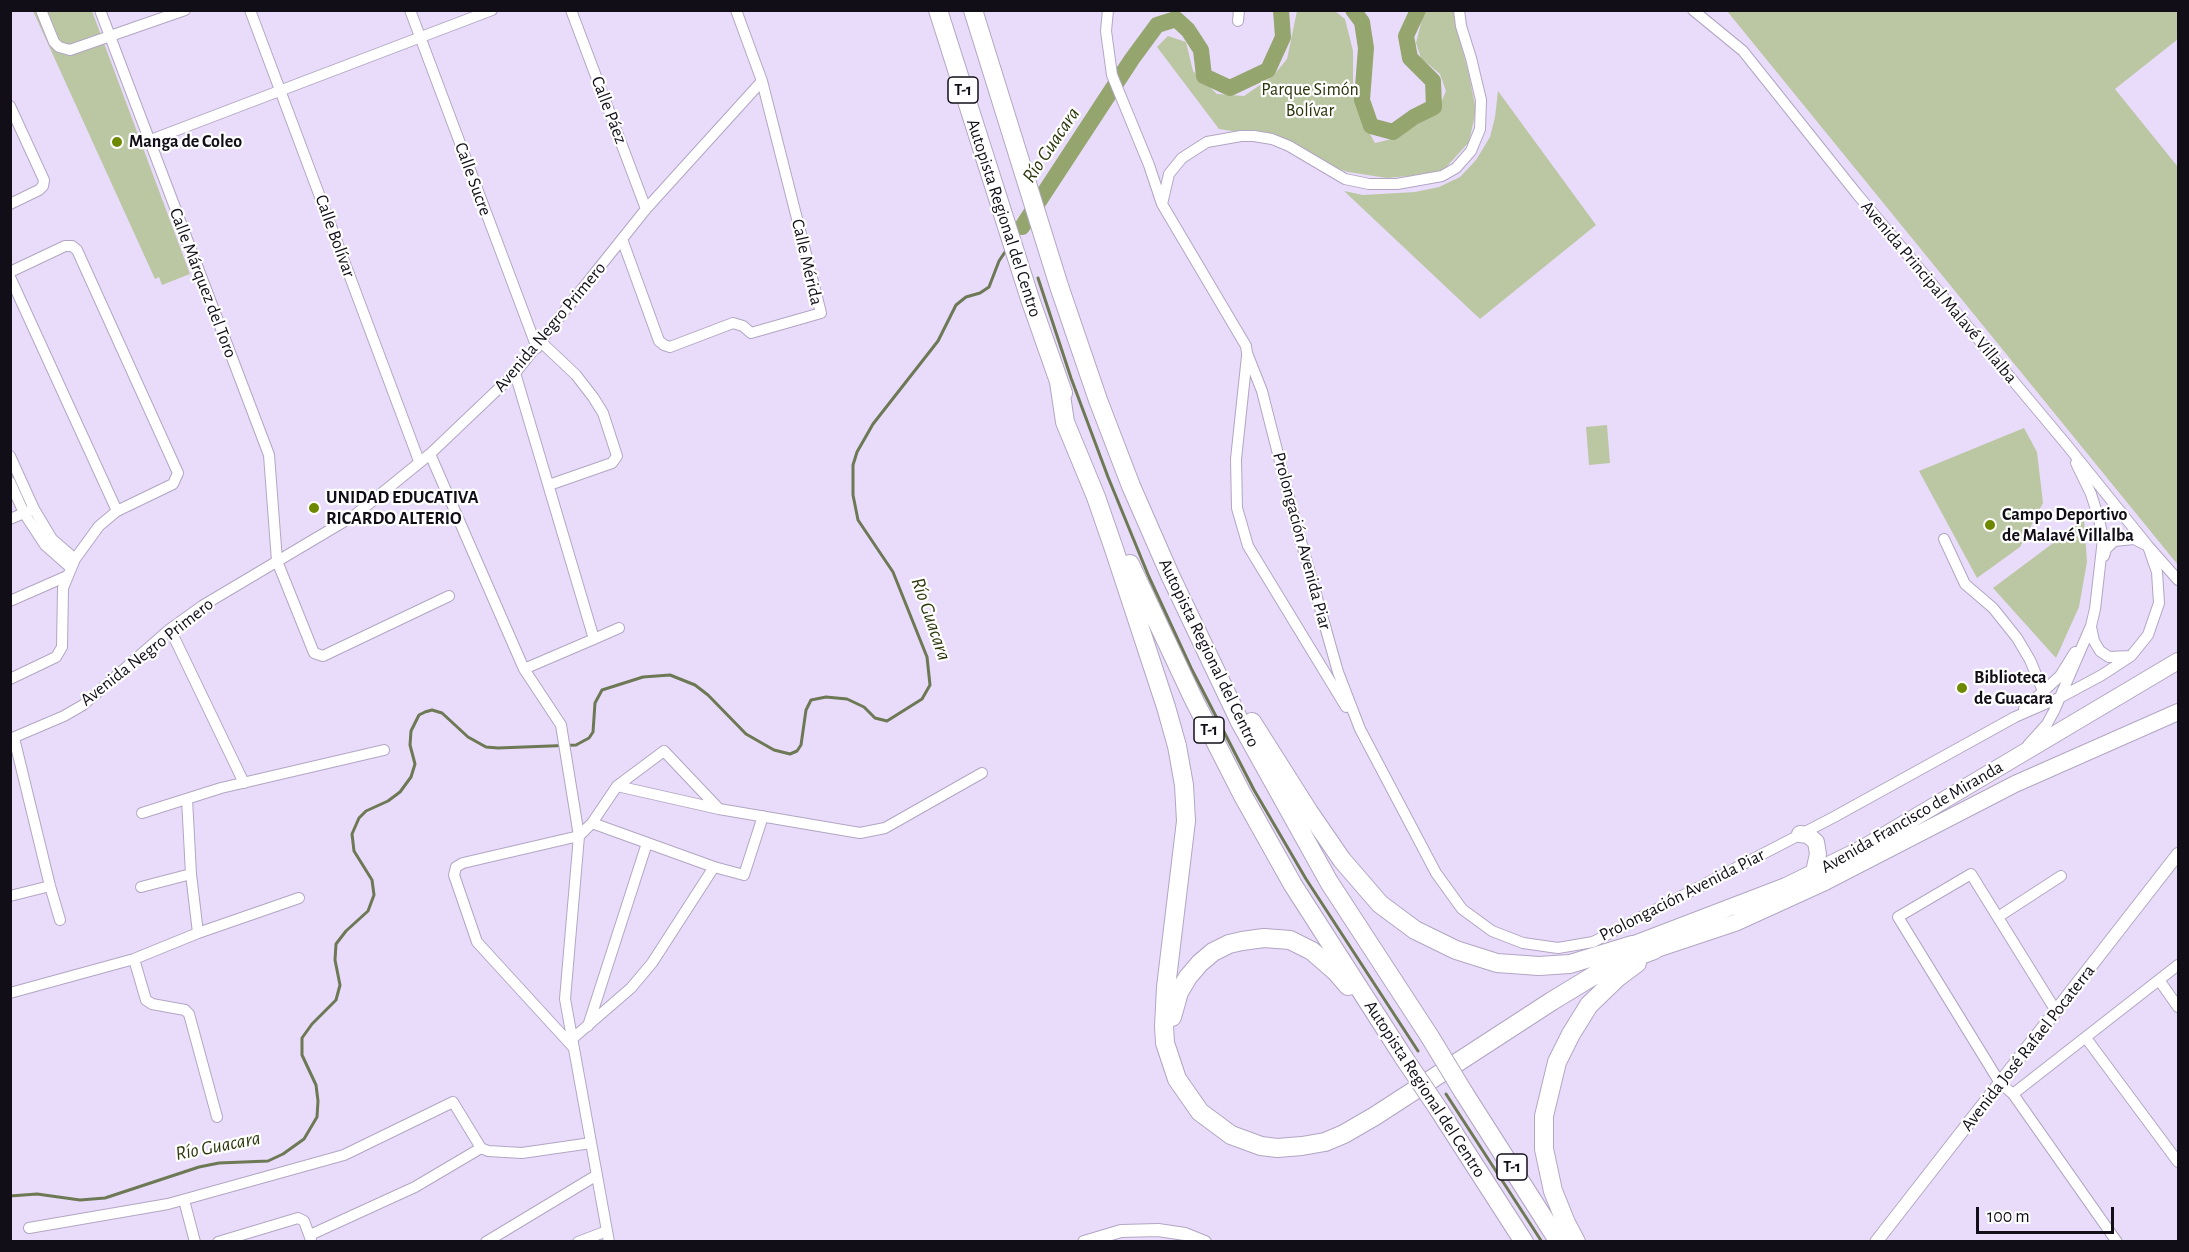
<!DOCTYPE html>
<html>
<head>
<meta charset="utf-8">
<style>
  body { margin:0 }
  #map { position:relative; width:2189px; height:1252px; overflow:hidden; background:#e9dcfb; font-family:"Alegreya Sans",sans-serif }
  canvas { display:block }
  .frame { position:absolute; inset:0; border:12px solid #120e18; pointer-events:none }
  .scale { position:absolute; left:1976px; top:1207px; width:138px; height:27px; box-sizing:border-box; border:3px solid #120e18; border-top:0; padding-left:8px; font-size:18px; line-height:21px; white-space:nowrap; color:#120e18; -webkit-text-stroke:4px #fff; paint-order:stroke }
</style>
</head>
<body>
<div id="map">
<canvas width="2189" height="1252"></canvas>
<div class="frame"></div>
<div class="scale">100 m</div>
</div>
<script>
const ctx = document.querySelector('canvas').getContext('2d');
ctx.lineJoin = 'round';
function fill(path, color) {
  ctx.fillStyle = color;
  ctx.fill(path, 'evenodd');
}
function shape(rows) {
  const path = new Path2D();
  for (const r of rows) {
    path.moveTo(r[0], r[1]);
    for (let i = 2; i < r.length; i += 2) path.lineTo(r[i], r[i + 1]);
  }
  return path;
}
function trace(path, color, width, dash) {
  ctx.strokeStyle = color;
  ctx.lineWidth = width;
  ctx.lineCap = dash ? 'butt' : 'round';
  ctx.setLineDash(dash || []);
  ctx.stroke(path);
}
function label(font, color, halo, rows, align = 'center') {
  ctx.font = font + ' "Alegreya Sans",sans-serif';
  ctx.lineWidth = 4.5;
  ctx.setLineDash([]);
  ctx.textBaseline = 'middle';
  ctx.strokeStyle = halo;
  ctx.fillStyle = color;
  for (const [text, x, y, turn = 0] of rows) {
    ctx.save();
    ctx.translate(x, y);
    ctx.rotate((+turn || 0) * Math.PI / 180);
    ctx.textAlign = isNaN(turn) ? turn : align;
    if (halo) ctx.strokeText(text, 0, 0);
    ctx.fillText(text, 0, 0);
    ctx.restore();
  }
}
const green = shape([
  [33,11,92,11,190,274,162,285,159,277,155,279],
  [1297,11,1335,11,1345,19,1353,51,1353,89,1360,116,1375,143,1392,139,1436,114,1446,91,1440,74,1421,58,1416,43,1424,11,1456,11,1459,36,1469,75,1476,110,1469,142,1441,173,1387,178,1348,172,1324,164,1288,140,1219,129,1157,47,1168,36,1186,42,1193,71,1217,94,1244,96,1273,76,1287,59],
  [1727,11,2178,11,2178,39,2115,89,2178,167,2178,565],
  [1498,91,1596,225,1480,319,1344,191,1363,195,1415,192,1439,187,1460,177,1476,160,1490,137,1495,117],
  [1607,425,1610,463,1589,465,1586,427],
  [2024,428,2037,452,2043,503,2020,547,1977,578,1919,471],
  [2084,520,2087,562,2079,607,2056,658,1993,588]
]);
const stream = shape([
  [1017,234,1022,227],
  [1038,278,1071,378,1108,477,1149,577,1191,668,1254,790,1306,879,1418,1051],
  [1446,1094,1542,1242],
  [10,1196,37,1194,80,1200,105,1198,199,1167,219,1163,268,1161,283,1154,304,1139,317,1117,318,1101,316,1085,302,1055,302,1038,312,1024,336,1000,340,985,335,960,336,944,346,931,368,911,374,895,372,880,354,851,352,834,359,818,366,811,388,801,400,792,411,777,415,764,410,745,411,731,419,715,425,712,432,710,442,713,468,737,486,747,498,748,576,745,589,738,593,732,595,703,602,690,643,677,670,675,695,685,708,695,746,734,774,750,790,754,797,751,801,745,806,710,811,700,826,697,847,699,864,707,875,718,887,721,922,699,930,685,927,657,893,572,858,520,853,495,853,465,857,452,873,424,938,341,956,305,966,297,980,293,989,287,999,261,1007,249]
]);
const river = shape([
  [1353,10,1362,22,1366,48,1362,100,1371,126,1393,132,1414,117,1434,107,1433,81,1410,58,1406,36,1418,10],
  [1022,227,1132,59,1157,25,1176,19,1188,30,1201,50,1204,76,1230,88,1268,70,1283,37,1281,10]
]);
const minor = shape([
  [41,10,54,42,59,47,70,50,185,10],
  [100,10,269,455,277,561,314,653,323,656,449,596],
  [250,10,419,461],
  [410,10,537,348],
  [571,10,646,209],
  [1108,10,1106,31,1112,75,1149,165,1162,204,1246,346,1247,353,1262,391,1293,513,1338,672,1360,729,1436,873,1462,909,1492,931,1523,943,1558,948,1593,942,1834,817,2015,717,2061,697,2102,675,2131,656],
  [1693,10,1743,51,1857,194,2066,444,2148,546,2178,580],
  [1238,21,1239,10],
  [10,106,44,180,43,186,39,190,10,204],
  [148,141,492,10],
  [1162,204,1169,174,1182,158,1207,142,1241,136,1254,136,1272,139,1289,146,1345,179,1369,184,1397,184,1442,176,1456,168,1471,151,1480,129,1481,100,1471,58,1461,26,1459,10],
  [622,239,659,341,664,345,670,347,733,323,743,326,751,333,821,313,762,81,736,10],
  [10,272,65,246,72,246,77,250,178,473,173,484,117,511,99,526,75,559,63,588,62,647,56,657,10,679],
  [10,277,117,511],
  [541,342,576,375,593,397,603,413,617,456,612,463,549,485],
  [1247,356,1236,459,1237,508,1248,546,1346,707],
  [515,373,594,639,524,669],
  [430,454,524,669,561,725,579,836,565,999,609,1242],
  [10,456,34,509,52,539,75,559],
  [10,482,24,513,45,545,71,568],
  [10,519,29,511],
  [1944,539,1965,584,1993,608,2017,638,2030,660,2043,691],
  [10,601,67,576],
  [2091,627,2094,641,2100,651,2109,657,2131,656,2148,635,2159,603,2157,572,2148,546,2134,539,2114,541,2106,549,2104,556],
  [170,629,244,783],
  [594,639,619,628],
  [2024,709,2060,676,2075,652],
  [14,738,50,886,60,920],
  [10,739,64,716,83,705,170,629,202,606,355,515,430,454,515,373,646,209,762,81],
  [2028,745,2047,724,2054,711,2091,626,2095,609,2103,539,2099,519,2091,494,2076,463],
  [617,786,592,823,714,867],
  [187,799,191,874,198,933],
  [719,809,664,751,617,786,719,809,860,833,885,828,982,773],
  [142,813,221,788,384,750],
  [141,887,191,874],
  [10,896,50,886],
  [1998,917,2061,876],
  [134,959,198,933,299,898],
  [2159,980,2178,1007],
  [10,993,134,959,146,1000,152,1004,185,1010,189,1014,217,1117],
  [2056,1011,1971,874,1898,917,2000,1083,2013,1094,2117,1242],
  [588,1026,647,843],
  [2086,1038,2178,1162],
  [572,1039,631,988,652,963,714,867,744,875,763,816],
  [574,1048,477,942,454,875,456,867,463,863,579,836,592,823],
  [2013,1094,2178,965],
  [184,1200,195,1242],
  [29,1228,168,1204,344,1155,453,1102,481,1148,488,1151,522,1153,591,1143],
  [310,1235,415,1187,481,1148],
  [218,1242,298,1218,304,1221,311,1240],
  [486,1242,597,1175],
  [578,1242,607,1231]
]);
const tertiary = shape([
  [1084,1242,1121,1231,1158,1230,1185,1234,1205,1242],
  [1876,1242,2178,854]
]);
const primary = shape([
  [1800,834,1808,835,1816,842,1818,854,1814,872],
  [1632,945,1786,886,1865,847,2178,661],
  [1654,950,1735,923,1825,882,2015,784,2178,712]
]);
const motorway = shape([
  [938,10,1030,299,1063,393],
  [973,10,1059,286,1098,400,1131,486,1170,575,1240,722,1329,882,1430,1037],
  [1059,382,1065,422,1096,497,1114,549,1166,707,1177,746,1184,785,1186,821,1166,987,1164,1026,1165,1043,1177,1079,1200,1112,1231,1135,1261,1146,1277,1148,1302,1146,1325,1142,1344,1134,1375,1116,1552,1001,1608,967,1654,950],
  [1130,564,1193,698,1242,794,1293,885,1404,1058],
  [1252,722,1309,812,1342,860,1380,904,1415,930,1456,950,1497,963,1539,966,1570,964,1632,945],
  [1172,1017,1179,992,1188,977,1200,963,1213,952,1229,944,1242,941,1264,938,1290,940,1312,951,1336,972,1348,986],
  [1464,1093,1559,1242],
  [1439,1110,1524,1242],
  [1576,1242,1566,1223,1553,1191,1544,1149,1544,1116,1557,1062,1571,1034,1589,1005,1617,978,1637,963]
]);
const motorwayBridge = shape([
  [1430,1037,1464,1093],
  [1404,1058,1439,1110]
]);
const markers = [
  [117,142,6,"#6e8900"],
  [314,508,6,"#6e8900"],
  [1990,525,6,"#6e8900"],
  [1962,688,6,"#6e8900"]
];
const shields = [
  [963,90,30],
  [1209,730,30],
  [1512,1167,30]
];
const shieldNames = [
  ["T-1",963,90],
  ["T-1",1209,730],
  ["T-1",1512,1167]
];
const parkNames = [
  ["Parque Simón",1310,90],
  ["Bolívar",1310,111]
];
const streetNames = [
  ["Calle Páez",609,110,69],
  ["Calle Sucre",473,179,70],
  ["Autopista Regional del Centro",1004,218,72],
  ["Calle Bolívar",335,236,70],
  ["Calle Mérida",807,262,77],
  ["Calle Márquez del Toro",203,283,69],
  ["Avenida Principal Malavé Villalba",1939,292,50],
  ["Avenida Negro Primero",550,327,-50],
  ["Prolongación Avenida Piar",1302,541,75],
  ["Avenida Negro Primero",147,652,-38],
  ["Autopista Regional del Centro",1209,653,64],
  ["Avenida Francisco de Miranda",1912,817,-30],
  ["Prolongación Avenida Piar",1682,895,-27],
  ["Avenida José Rafael Pocaterra",2028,1048,-52],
  ["Autopista Regional del Centro",1425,1089,57]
];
const poiNames = [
  ["Manga de Coleo",129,142],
  ["UNIDAD EDUCATIVA",326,498],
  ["RICARDO ALTERIO",326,519],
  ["Campo Deportivo",2002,515],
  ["de Malavé Villalba",2002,536],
  ["Biblioteca",1974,678],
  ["de Guacara",1974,699]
];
const waterNames = [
  ["Río Guacara",1051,145,-56],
  ["Río Guacara",931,619,71],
  ["Río Guacara",218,1146,-11]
];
fill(green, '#bbc7a3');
trace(stream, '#6d7854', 3);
trace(river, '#94a56e', 16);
trace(minor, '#b2a6c3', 12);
trace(tertiary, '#b2a6c3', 14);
trace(primary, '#b2a6c3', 18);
trace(motorway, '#b2a6c3', 20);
trace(minor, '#fff', 10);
trace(tertiary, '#fff', 12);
trace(primary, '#fff', 16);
trace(motorway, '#fff', 18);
trace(motorwayBridge, '#b2a6c3', 20, []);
trace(motorwayBridge, '#fff', 18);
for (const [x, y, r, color] of markers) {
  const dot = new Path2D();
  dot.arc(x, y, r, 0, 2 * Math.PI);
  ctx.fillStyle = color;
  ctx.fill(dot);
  trace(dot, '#fff', 2);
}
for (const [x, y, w] of shields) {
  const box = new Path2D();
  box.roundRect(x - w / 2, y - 13, w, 26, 4.5);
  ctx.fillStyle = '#fff';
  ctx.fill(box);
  trace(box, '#120e18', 1.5);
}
label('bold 16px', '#120e18', null, shieldNames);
label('18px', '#293409', '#fff', parkNames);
label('18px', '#120e18', '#fff', streetNames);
label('bold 18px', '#120e18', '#fff', poiNames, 'left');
label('italic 20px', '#2d380d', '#fff', waterNames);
</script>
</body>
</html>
